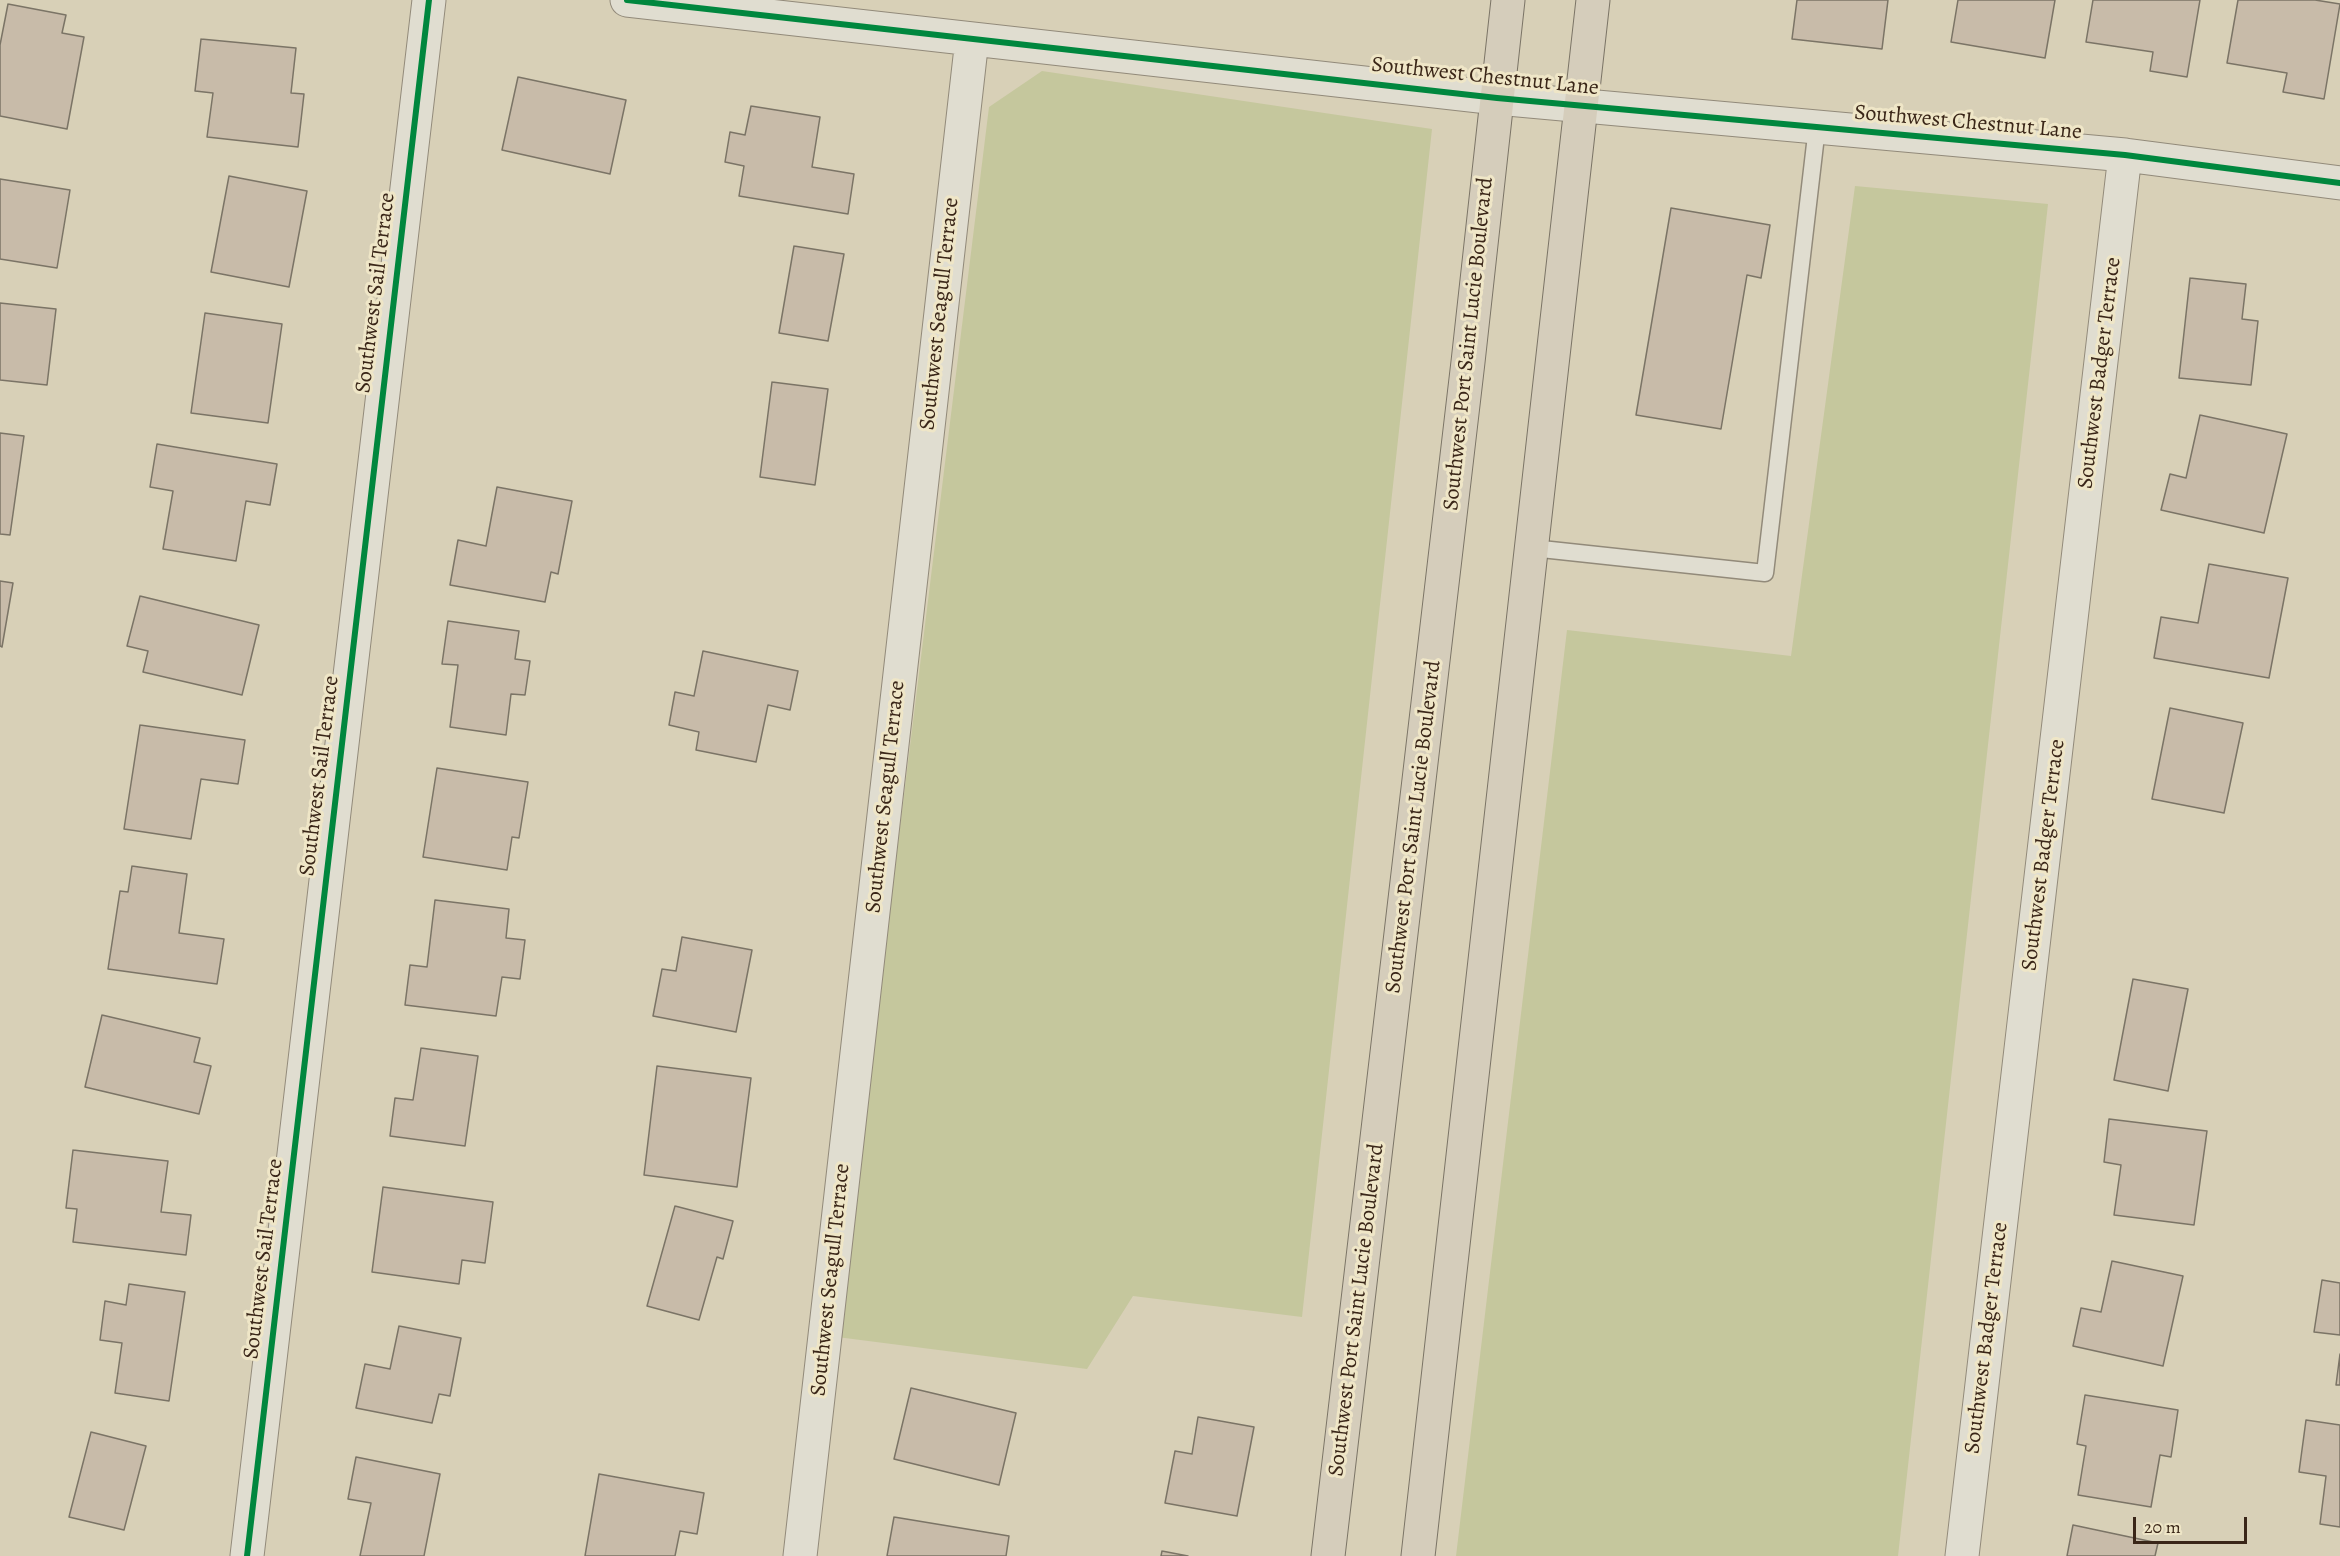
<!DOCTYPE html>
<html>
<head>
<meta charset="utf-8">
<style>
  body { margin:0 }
  #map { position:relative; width:2340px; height:1556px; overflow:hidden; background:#d8d0b7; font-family:Alegreya,serif }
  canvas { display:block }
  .scale { position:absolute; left:2133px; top:1517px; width:114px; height:27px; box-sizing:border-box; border:3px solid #3a2618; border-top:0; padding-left:8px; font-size:18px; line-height:21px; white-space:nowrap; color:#3a2618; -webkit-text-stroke:4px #efe6c7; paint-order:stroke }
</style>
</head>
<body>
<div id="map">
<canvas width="2340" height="1556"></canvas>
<div class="scale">20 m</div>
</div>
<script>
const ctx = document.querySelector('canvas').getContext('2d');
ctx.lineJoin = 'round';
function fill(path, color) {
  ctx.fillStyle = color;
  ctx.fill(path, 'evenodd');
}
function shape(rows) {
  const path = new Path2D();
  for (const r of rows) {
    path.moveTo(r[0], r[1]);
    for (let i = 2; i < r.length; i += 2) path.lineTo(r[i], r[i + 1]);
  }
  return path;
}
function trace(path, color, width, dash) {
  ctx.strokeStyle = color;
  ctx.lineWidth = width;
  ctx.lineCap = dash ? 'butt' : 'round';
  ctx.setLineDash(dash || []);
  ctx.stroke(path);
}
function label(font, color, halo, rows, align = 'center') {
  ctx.font = font + ' Alegreya,serif';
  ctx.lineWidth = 6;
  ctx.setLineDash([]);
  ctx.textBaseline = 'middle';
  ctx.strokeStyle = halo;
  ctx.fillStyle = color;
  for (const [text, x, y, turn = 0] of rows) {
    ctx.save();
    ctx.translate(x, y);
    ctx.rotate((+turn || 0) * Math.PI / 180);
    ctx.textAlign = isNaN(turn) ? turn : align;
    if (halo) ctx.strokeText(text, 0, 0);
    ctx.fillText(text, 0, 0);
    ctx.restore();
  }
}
const green = shape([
  [1042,71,1432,129,1302,1317,1133,1296,1087,1369,837,1337,989,107],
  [1855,186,2048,204,1898,1556,1456,1556,1567,630,1791,656]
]);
const building = shape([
  [1797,0,1888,0,1882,49,1792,39,1797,0],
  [1958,0,2055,0,2045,58,1951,42,1958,0],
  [2093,0,2200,0,2187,77,2150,71,2153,52,2086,42,2093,0],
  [2238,0,2315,0,2340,4,2324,99,2283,92,2287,73,2227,63,2238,0],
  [8,4,66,15,62,33,84,37,67,129,0,116,0,45,8,4],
  [201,39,296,48,291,93,304,94,298,147,207,137,213,93,195,91,201,39],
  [518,77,626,100,610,174,502,150,518,77],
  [751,106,820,117,812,167,854,174,848,214,739,196,744,166,725,162,730,132,745,135,751,106],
  [229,176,307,191,289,287,211,272,229,176],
  [0,179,70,190,57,268,0,259,0,179],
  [1671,208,1770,225,1761,278,1747,275,1721,429,1636,415,1671,208],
  [794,246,844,254,828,341,779,333,794,246],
  [2190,278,2246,284,2242,319,2258,321,2251,385,2179,378,2190,278],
  [0,303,56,309,47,385,0,380,0,303],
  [205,313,282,324,268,423,191,413,205,313],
  [772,382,828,389,815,485,760,477,772,382],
  [2200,415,2287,434,2264,533,2161,510,2170,474,2186,478,2200,415],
  [0,433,24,436,10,535,0,534,0,433],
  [157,444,277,464,270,505,246,501,236,561,163,549,173,491,150,487,157,444],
  [497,487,572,501,558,574,551,572,545,602,450,585,458,540,486,546,497,487],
  [2209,564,2288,578,2269,678,2154,658,2161,617,2198,623,2209,564],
  [0,581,13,583,2,647,0,646,0,581],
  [140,596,259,625,242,695,143,672,148,651,127,646,140,596],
  [448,621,519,631,515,659,530,661,525,695,511,694,506,735,450,727,458,665,442,664,448,621],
  [703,651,798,671,790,710,768,705,756,762,696,750,699,732,669,725,675,692,694,696,703,651],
  [2170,708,2243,723,2224,813,2152,799,2170,708],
  [140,725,245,740,238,784,201,779,191,839,124,829,140,725],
  [437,768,528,782,519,838,512,837,507,870,423,857,437,768],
  [132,866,187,874,179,933,224,939,217,984,108,969,120,891,128,892,132,866],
  [435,900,509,909,506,938,525,940,520,979,502,977,496,1016,405,1005,410,965,427,967,435,900],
  [682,937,752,950,736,1032,653,1016,662,969,676,971,682,937],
  [2133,979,2188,989,2168,1091,2114,1080,2133,979],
  [102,1015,200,1038,194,1062,211,1066,199,1114,85,1087,102,1015],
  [421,1048,478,1056,465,1146,390,1136,395,1098,413,1100,421,1048],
  [657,1066,751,1078,737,1187,644,1175,657,1066],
  [2109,1119,2207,1131,2194,1225,2114,1215,2121,1165,2104,1162,2109,1119],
  [73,1150,168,1161,161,1212,191,1215,186,1255,73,1242,77,1209,66,1208,73,1150],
  [383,1187,493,1202,485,1263,462,1260,459,1284,372,1272,383,1187],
  [675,1206,733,1221,723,1259,717,1257,699,1320,647,1306,675,1206],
  [2112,1261,2183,1276,2163,1366,2073,1346,2081,1308,2101,1312,2112,1261],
  [2322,1280,2340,1283,2340,1335,2314,1332,2322,1280],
  [129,1284,185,1292,169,1401,115,1393,122,1343,100,1340,105,1301,126,1305,129,1284],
  [399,1326,461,1338,450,1396,439,1394,432,1423,356,1408,365,1364,390,1369,399,1326],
  [2340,1354,2340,1385,2336,1385,2340,1354],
  [911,1388,1016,1413,999,1485,894,1459,911,1388],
  [2085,1395,2178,1410,2171,1457,2160,1455,2151,1507,2078,1495,2086,1446,2077,1444,2085,1395],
  [1198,1417,1254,1427,1237,1516,1165,1503,1175,1451,1192,1454,1198,1417],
  [2306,1420,2340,1425,2340,1527,2320,1524,2326,1476,2299,1472,2306,1420],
  [91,1432,146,1446,124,1530,69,1517,91,1432],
  [356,1457,440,1474,424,1556,360,1556,371,1503,348,1499,356,1457],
  [599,1474,704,1493,697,1534,680,1531,675,1556,585,1556,599,1474],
  [894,1517,1009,1536,1006,1556,887,1556,894,1517],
  [2073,1525,2158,1543,2155,1556,2067,1556,2073,1525],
  [1162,1551,1188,1556,1161,1556,1162,1551]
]);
const lane = shape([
  [1532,548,1765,573,1817,127]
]);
const street = shape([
  [627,0,1497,98,2125,155,2340,183],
  [247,1556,429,0],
  [800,1556,972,39],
  [1962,1556,2125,155]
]);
const primary = shape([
  [1328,1556,1468,362,1508,0],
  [1418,1556,1593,0]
]);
const cycleway = shape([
  [627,0,1497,98,2125,155,2340,183],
  [247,1556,429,0]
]);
const streetNames = [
  ["Southwest Chestnut Lane",1485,77,6],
  ["Southwest Chestnut Lane",1968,123,5],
  ["Southwest Sail Terrace",376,293,-83],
  ["Southwest Seagull Terrace",940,314,-84],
  ["Southwest Port Saint Lucie Boulevard",1469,344,-84],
  ["Southwest Badger Terrace",2100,373,-83],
  ["Southwest Sail Terrace",320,776,-83],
  ["Southwest Seagull Terrace",886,797,-84],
  ["Southwest Port Saint Lucie Boulevard",1414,827,-83],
  ["Southwest Badger Terrace",2044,855,-83],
  ["Southwest Sail Terrace",264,1259,-83],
  ["Southwest Seagull Terrace",831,1280,-84],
  ["Southwest Port Saint Lucie Boulevard",1357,1310,-83],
  ["Southwest Badger Terrace",1987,1338,-83]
];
fill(green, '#c5c79d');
fill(building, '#c8bba9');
trace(building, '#7b7466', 1.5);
trace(lane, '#928a7a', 19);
trace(street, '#928a7a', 35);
trace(primary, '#7b7466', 35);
trace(lane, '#e0ddd0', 16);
trace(street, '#e0ddd0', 33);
trace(primary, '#d5cdbb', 33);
trace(cycleway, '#00873e', 6);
label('22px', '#3a2618', '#efe6c7', streetNames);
</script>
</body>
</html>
